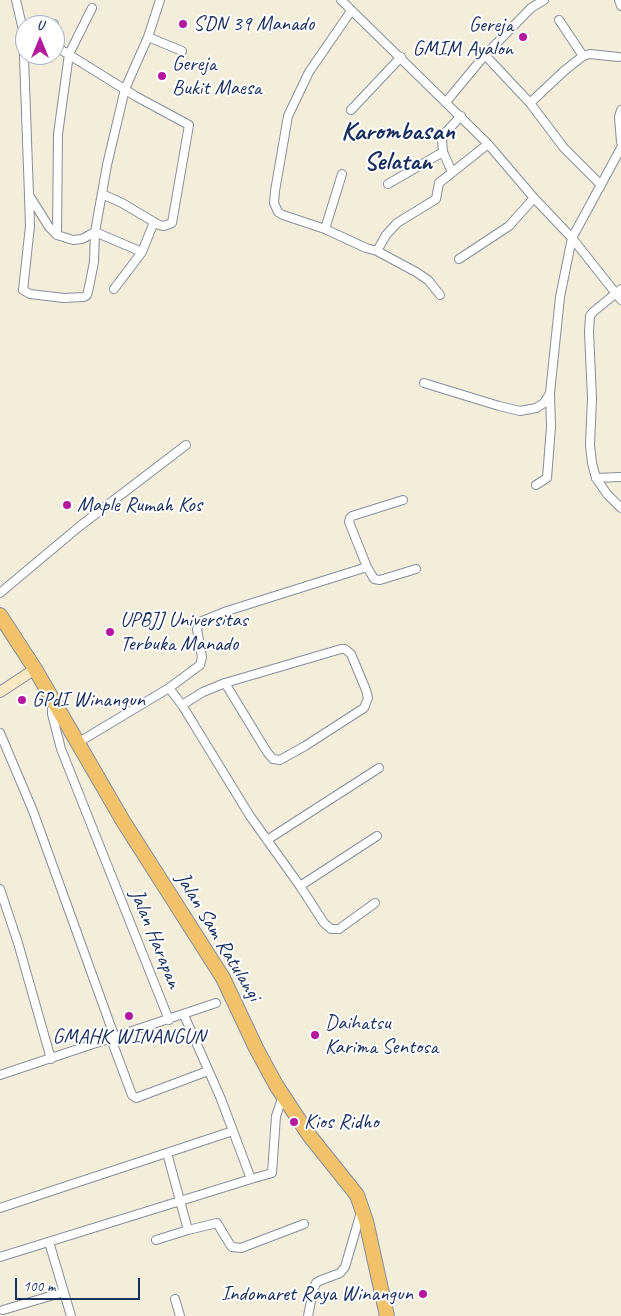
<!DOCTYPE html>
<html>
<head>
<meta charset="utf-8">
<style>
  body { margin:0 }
  #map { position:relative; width:621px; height:1316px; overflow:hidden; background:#f2eeda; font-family:Caveat,sans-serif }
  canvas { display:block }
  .north { position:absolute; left:15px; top:15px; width:50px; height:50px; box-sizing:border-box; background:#fff; border:1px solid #a4acbf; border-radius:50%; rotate:0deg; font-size:14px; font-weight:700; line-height:20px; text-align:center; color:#1b2f5e }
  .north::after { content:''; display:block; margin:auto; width:18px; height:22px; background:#b5179e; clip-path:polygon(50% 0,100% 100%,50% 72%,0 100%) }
  .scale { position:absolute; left:15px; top:1278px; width:125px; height:22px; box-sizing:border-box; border:2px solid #1b2f5e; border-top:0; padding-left:6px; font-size:15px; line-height:18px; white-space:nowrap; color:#1b2f5e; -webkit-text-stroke:4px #fff; paint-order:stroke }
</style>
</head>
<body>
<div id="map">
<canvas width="621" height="1316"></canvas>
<div class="north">U</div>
<div class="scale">100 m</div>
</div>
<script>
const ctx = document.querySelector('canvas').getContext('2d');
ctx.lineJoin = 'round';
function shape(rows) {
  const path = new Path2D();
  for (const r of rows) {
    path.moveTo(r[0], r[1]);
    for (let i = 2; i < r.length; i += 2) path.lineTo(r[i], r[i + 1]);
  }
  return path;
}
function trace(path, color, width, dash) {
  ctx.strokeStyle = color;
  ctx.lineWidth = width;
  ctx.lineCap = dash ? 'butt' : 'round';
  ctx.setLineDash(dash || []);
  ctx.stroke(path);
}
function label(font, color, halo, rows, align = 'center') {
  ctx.font = font + ' Caveat,sans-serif';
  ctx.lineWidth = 4;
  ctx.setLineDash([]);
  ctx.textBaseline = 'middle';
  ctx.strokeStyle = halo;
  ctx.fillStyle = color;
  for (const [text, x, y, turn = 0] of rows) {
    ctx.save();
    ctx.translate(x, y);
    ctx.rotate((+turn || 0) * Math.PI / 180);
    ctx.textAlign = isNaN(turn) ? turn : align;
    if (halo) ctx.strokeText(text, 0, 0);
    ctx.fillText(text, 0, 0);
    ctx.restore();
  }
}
const street = shape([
  [16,0,23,30,29,195,49,227,57,235,73,240,82,239,95,232],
  [341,0,488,144,534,198,572,238,621,300],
  [619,0,621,6],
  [351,11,309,72,288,116,275,191,274,203,278,212,283,215,325,229,366,248,377,251,416,272,428,280,440,295],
  [559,20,583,56],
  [53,25,54,24],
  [148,37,182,51],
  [55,46,137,97,189,125,172,223,164,226,159,225,122,203,102,194],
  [485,55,530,103,564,148,601,185],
  [446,102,485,55,531,8,544,0],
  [530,103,564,71,583,56,590,54,618,57],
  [351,110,401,57],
  [621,110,619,117,621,142],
  [452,172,443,152,442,140,445,133,461,116],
  [388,184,443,152],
  [29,195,30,226,23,290,30,294,64,298,84,297,87,295,89,287,94,262,95,232,107,165,125,89,148,37,160,0],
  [325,229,342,174],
  [95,232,142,252],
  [57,235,58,134,69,54,92,8],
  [377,251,386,235,397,223,436,199,439,183,488,144],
  [459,259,509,226,534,198],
  [114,289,142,252,154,222],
  [621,289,593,312,590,316,589,332,592,398,590,445,592,463,596,478,607,494,621,508],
  [424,383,499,406,520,411,536,408,544,403,550,393,560,297,572,238,621,148],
  [596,478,621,477],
  [536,485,547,478,551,427,550,393],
  [403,500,352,516,350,518,349,522,367,567,374,579,380,580,416,569],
  [0,593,80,526,186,445],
  [169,688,182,705,250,816,300,886,324,923,331,929,339,929,375,903],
  [56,705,52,709,52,714,61,749,169,1020],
  [182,705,203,692,225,683,267,752,273,759,280,760,305,746,364,708,368,698,366,690,351,654,345,649,341,649,225,683],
  [0,733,33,811,115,1038],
  [79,742,169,688,200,665,202,657,197,629,200,622,227,611,367,567],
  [267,840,379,768],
  [300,886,377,836],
  [0,889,18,943,51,1059],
  [111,1039,132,1095,136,1098,208,1071],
  [0,1075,216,1003],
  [251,1179,272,1173,276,1116,283,1096],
  [0,1208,233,1131],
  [188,1230,217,1223,229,1243,232,1247,241,1248,304,1224],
  [156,1240,188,1230,167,1153],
  [49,1242,71,1316],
  [0,1257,251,1179,221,1099,184,1015],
  [175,1299,180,1316],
  [3,1310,64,1292],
  [308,1316,313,1291,316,1283,319,1281,340,1273,345,1267,361,1212]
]);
const secondary = shape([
  [0,692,35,669]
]);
const highway = shape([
  [0,615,35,669,123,821,223,978,256,1048,276,1085,309,1135,357,1195,366,1221,387,1316]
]);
const markers = [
  [183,24,5,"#b5179e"],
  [523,37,5,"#b5179e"],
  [162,76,5,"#b5179e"],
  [67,505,5,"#b5179e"],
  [110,632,5,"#b5179e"],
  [22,700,5,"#b5179e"],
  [129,1016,5,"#b5179e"],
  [315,1035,5,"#b5179e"],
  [294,1122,5,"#b5179e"],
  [423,1294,5,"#b5179e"]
];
const poiNames = [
  ["SDN 39 Manado",193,24],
  ["Gereja",513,25,"right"],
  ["GMIM Ayalon",513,49,"right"],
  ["Gereja",172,64],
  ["Bukit Maesa",172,88],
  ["Maple Rumah Kos",77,505],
  ["UPBJJ Universitas",120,620],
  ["Terbuka Manado",120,644],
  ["GPdI Winangun",32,700],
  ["Daihatsu",325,1023],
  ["Karima Sentosa",325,1047],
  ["GMAHK WINANGUN",129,1037,"center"],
  ["Kios Ridho",304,1122],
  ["Indomaret Raya Winangun",413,1294,"right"]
];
const streetNames = [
  ["Jalan Sam Ratulangi",218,937,59],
  ["Jalan Harapan",155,939,68]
];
const districtNames = [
  ["Karombasan",398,132],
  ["Selatan",398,162]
];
trace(street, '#868e9c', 10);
trace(secondary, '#868e9c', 12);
trace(highway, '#868e9c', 16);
trace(street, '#fff', 8);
trace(secondary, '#fae7c3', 10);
trace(highway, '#f2c26a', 14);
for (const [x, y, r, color] of markers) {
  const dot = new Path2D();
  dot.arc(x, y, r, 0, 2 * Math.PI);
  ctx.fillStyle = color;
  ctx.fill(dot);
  trace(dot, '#fff', 2);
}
label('21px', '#1b2f5e', '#fff', poiNames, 'left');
label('21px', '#1b2f5e', '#fff', streetNames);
label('bold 26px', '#1b2f5e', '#fff', districtNames);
</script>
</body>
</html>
